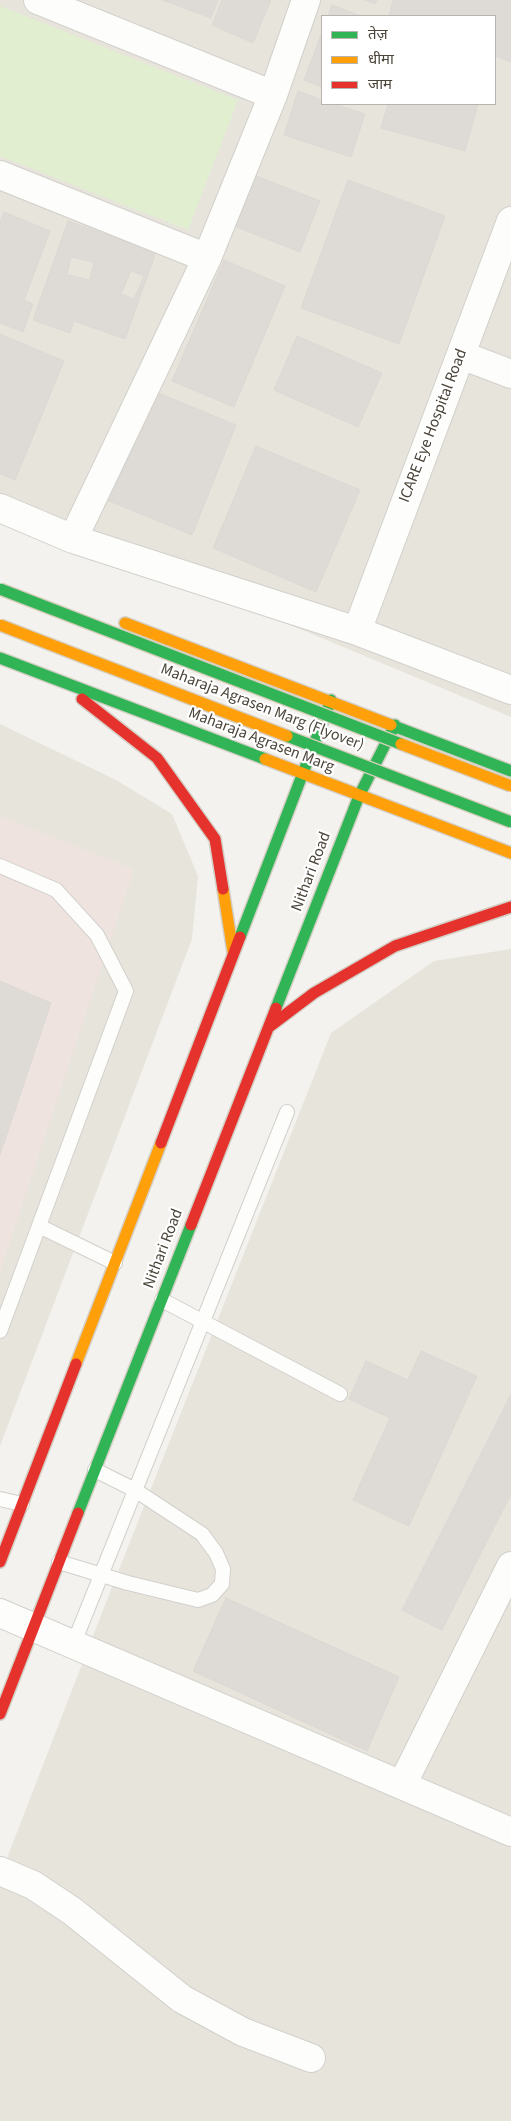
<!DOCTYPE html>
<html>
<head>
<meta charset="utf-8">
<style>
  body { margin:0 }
  #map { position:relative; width:511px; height:2121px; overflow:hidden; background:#f4f2ee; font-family:"Source Sans 3","Noto Sans Devanagari",sans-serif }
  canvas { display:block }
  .legend { position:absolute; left:321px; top:15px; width:175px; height:90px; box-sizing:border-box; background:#fff; border:1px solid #b7b4b0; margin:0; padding:6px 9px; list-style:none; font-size:15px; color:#4b4439 }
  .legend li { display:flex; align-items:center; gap:10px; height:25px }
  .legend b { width:25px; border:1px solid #b7b4b0 }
</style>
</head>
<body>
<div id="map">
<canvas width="511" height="2121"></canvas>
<ul class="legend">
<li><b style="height:6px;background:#30b455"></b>तेज़</li>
<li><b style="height:6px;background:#ff9f0a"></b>धीमा</li>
<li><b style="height:6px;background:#e5322d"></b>जाम</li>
</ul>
</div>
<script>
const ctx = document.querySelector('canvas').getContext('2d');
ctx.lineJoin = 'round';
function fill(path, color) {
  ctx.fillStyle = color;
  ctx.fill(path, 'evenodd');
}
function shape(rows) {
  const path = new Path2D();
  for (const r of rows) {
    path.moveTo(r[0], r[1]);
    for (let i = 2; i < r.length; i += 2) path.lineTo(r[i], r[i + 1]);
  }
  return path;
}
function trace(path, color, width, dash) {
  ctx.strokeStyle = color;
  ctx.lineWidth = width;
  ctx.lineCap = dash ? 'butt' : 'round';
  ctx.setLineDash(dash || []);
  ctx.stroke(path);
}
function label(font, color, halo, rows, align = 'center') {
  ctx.font = font + ' "Source Sans 3",sans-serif';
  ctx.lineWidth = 4.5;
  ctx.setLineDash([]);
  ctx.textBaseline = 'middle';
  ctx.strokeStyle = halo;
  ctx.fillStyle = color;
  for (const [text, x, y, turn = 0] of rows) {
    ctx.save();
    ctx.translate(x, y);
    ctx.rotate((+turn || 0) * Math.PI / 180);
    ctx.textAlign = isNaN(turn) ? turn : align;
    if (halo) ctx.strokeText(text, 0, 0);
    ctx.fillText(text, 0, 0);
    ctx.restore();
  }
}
const residential = shape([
  [0,0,511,0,511,717,0,504],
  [322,16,495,16,495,104,322,104],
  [0,724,116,780,172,814,198,876,192,939,0,1446],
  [511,949,511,2121,0,2121,0,1876,103,1610,331,1033,434,961]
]);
const medical = shape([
  [0,816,134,869,0,1272]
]);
const green = shape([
  [0,6,238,100,188,230,0,156]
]);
const building = shape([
  [162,0,218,0,211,18,162,0],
  [222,0,271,0,253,43,212,25,222,0],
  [365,0,377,0,375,4,365,0],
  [393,0,511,0,511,62,495,56,495,16,389,16,393,0],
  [332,5,361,16,328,16,332,5],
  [322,32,322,87,304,80,322,32],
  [298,91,322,100,322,104,335,104,365,114,351,157,284,135,298,91],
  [388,104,478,104,465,151,381,128,388,104],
  [244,171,320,201,300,252,224,222,244,171],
  [348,180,445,216,399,344,301,308,348,180],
  [4,212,50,231,24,300,33,304,23,332,0,323,0,222,4,212],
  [68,221,156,252,125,339,74,321,70,333,33,320,68,221],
  [71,257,94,262,90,280,67,275,71,257],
  [131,271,144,276,134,299,121,294,131,271],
  [224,260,285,286,234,407,172,381,224,260],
  [0,334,64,361,15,480,0,474,0,334],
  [297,336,382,373,358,427,274,390,297,336],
  [151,390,236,425,192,535,107,500,151,390],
  [256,446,360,490,316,592,213,548,256,446],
  [0,981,51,1003,0,1155,0,981],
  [421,1351,477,1376,409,1526,353,1500,390,1418,349,1399,366,1361,408,1380,421,1351],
  [511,1394,511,1494,442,1630,402,1610,511,1394],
  [226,1598,399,1677,367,1751,193,1671,226,1598]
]);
const lane = shape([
  [0,866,56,890,97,935,126,991,0,1331],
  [39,1226,115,1263],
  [162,1300,340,1394],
  [0,1499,22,1504],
  [59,1562,128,1583,198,1600,212,1595,222,1584,223,1569,216,1553,202,1534,135,1490,95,1470],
  [73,1645,287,1112]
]);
const street = shape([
  [38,0,273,95],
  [0,175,207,258],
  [461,355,511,374],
  [0,508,73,539,357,631,511,690],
  [73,539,207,258,273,95,306,0],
  [357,631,511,221],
  [0,1613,511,1832],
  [402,1785,511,1566],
  [0,1871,33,1885,72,1911,182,1999,243,2032,311,2058]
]);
const fast = shape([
  [0,658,265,759],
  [391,725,511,771],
  [240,937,331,700],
  [276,1008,359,796,395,725],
  [78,1513,191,1225]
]);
const slow = shape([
  [125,623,391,725],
  [265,759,511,853],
  [223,889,233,952],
  [76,1364,161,1143]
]);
const jam = shape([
  [82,699,157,758,215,839,223,889],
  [269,1027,314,993,395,946,511,907],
  [161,1143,240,937],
  [191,1225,276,1008],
  [0,1562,76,1364],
  [0,1714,78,1513]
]);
const fastBridge = shape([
  [0,589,401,744],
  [287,736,511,822]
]);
const slowBridge = shape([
  [0,625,287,736],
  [401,744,511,786]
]);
const streetNames = [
  ["ICARE Eye Hospital Road",434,426,-69],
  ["Maharaja Agrasen Marg (Flyover)",262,708,21],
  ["Maharaja Agrasen Marg",261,741,21],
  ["Nithari Road",312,872,-69],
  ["Nithari Road",164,1249,-69]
];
fill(residential, '#e7e4dc');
fill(medical, '#eee3df');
fill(green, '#e1eecf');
fill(building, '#dedbd6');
trace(building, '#dcd9d4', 1);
trace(lane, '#d2d0cb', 16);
trace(street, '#d2d0cb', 30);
trace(fast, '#d3cfc5', 14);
trace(slow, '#d3cfc5', 14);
trace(jam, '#d3cfc5', 14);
trace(lane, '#fdfdfc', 14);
trace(street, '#fdfdfc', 28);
trace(fast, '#30b455', 11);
trace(slow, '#ff9f0a', 11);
trace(jam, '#e5322d', 11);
trace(fastBridge, '#d6cebb', 14, []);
trace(slowBridge, '#d6cebb', 14, []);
trace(fastBridge, '#30b455', 11);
trace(slowBridge, '#ff9f0a', 11);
label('16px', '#4b4439', '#fff', streetNames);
</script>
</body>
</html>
